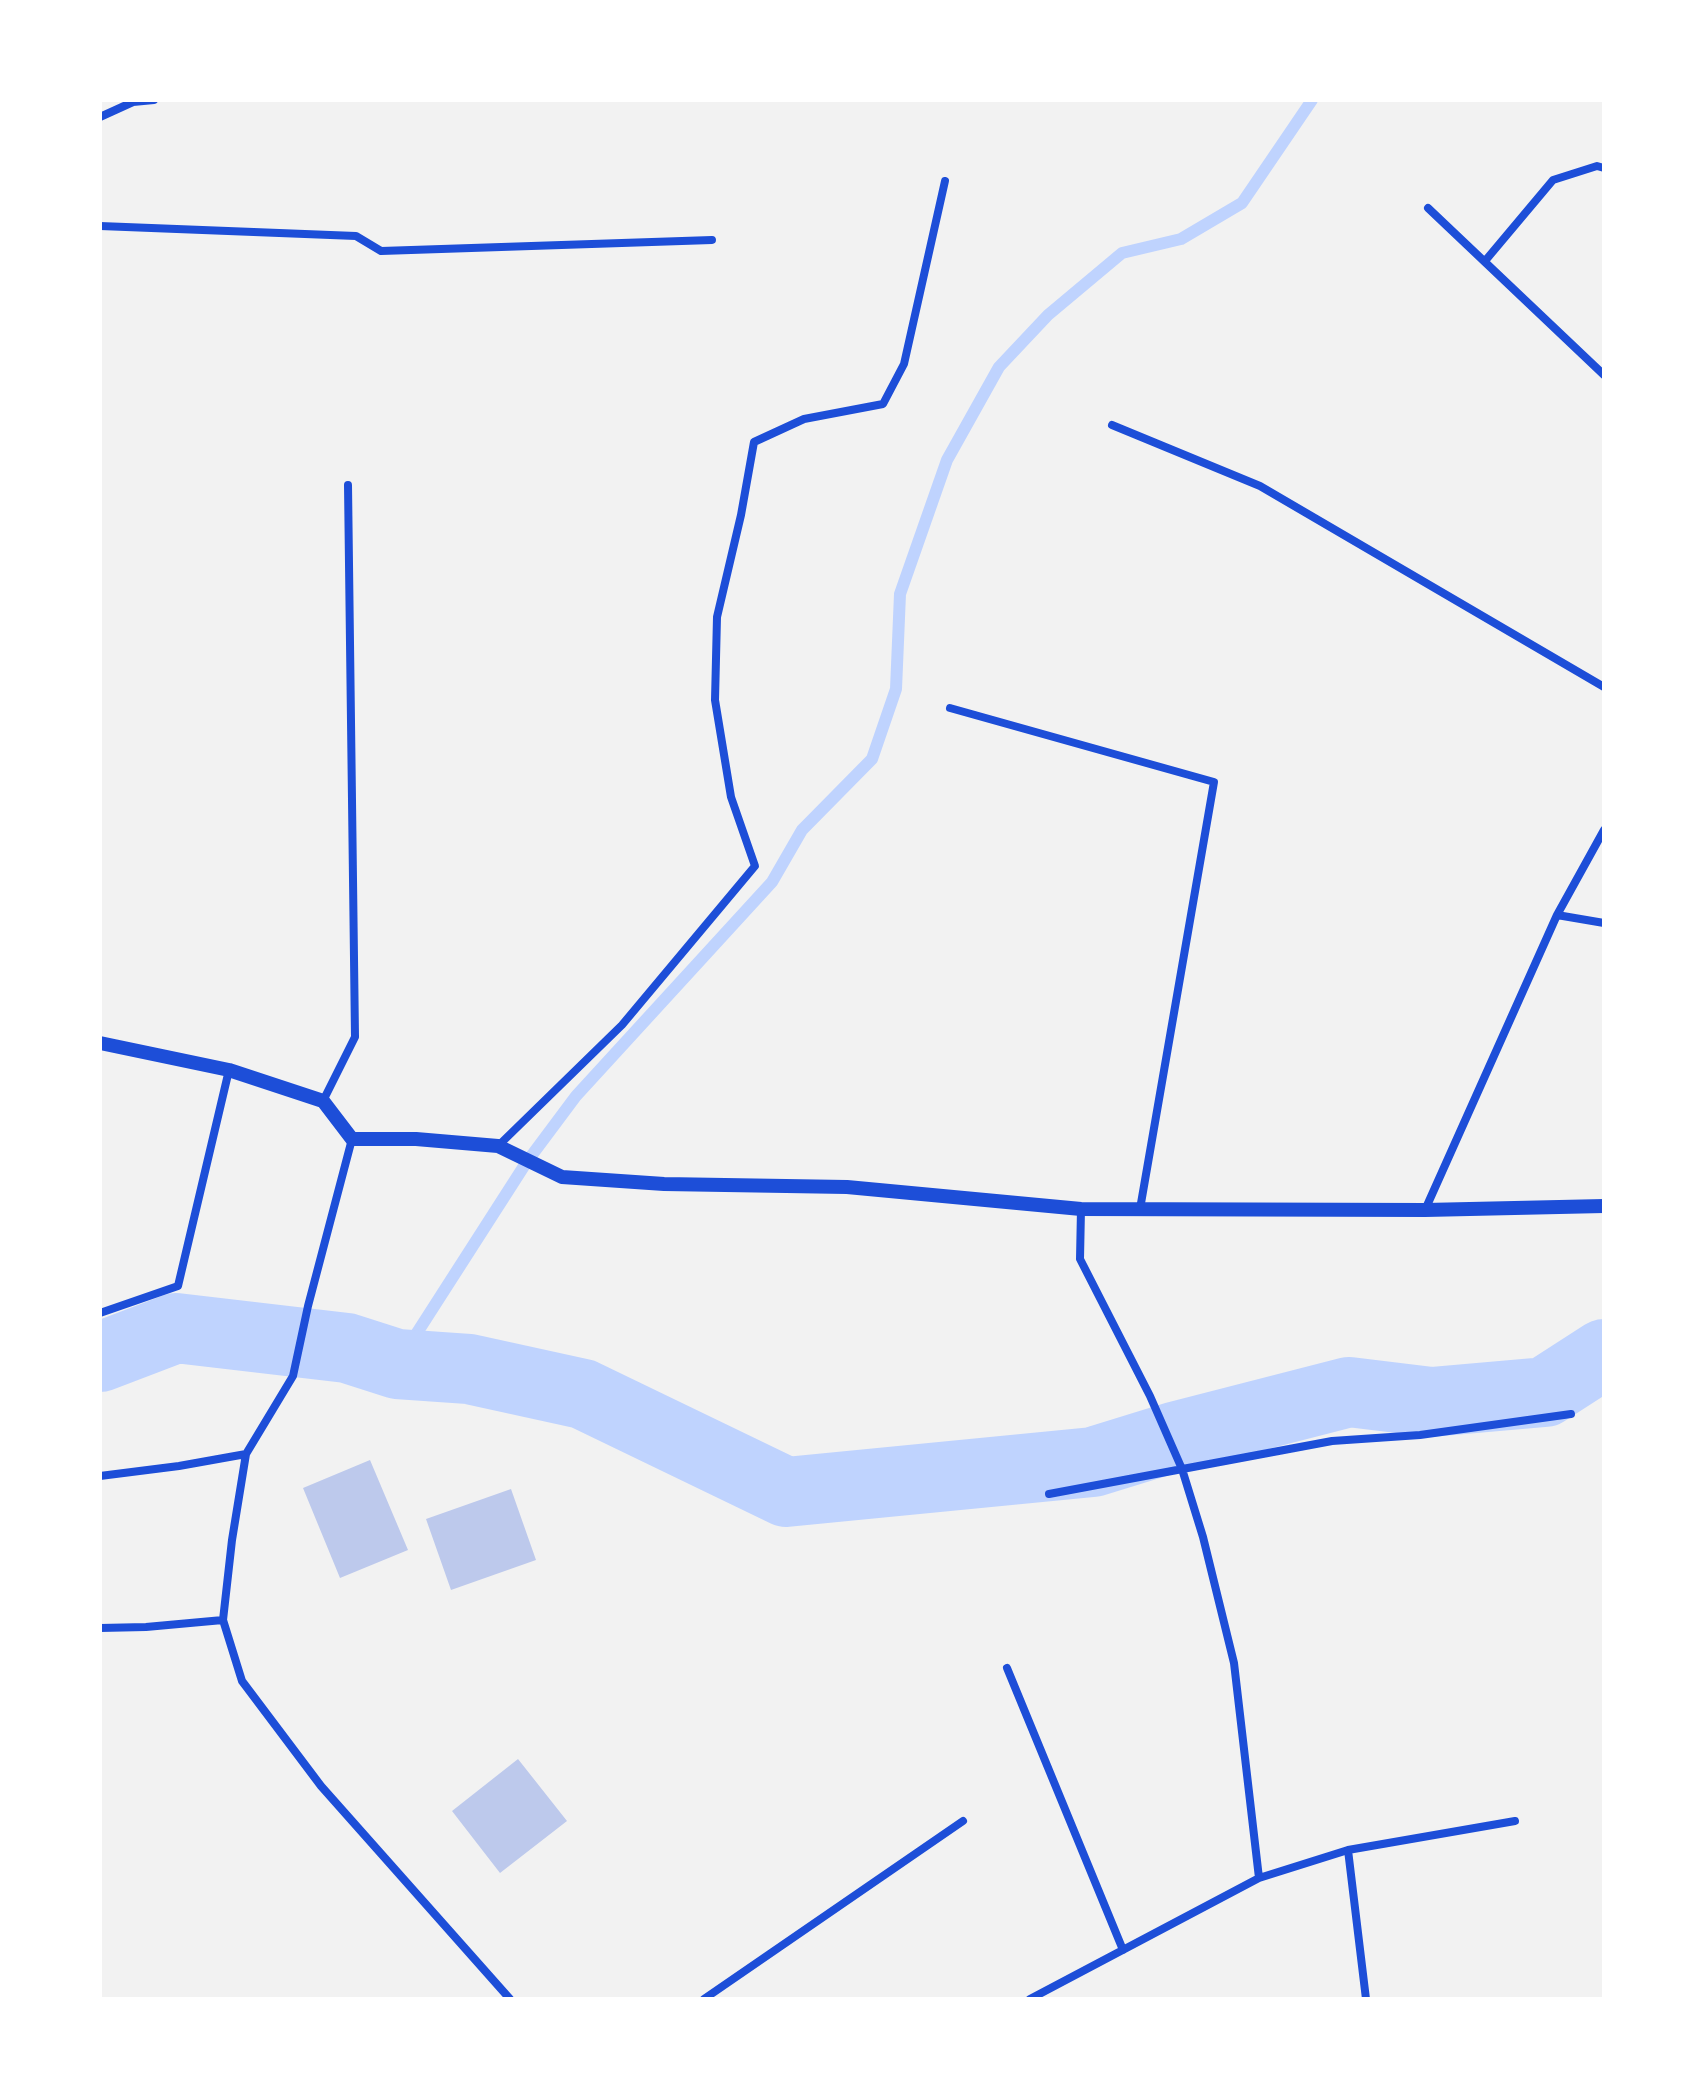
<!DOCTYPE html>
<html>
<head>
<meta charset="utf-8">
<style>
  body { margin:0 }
  #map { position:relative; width:1704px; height:2099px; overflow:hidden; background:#f2f2f2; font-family:"Fira Sans",sans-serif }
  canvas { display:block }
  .frame { position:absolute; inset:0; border:102px solid #fff; pointer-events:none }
</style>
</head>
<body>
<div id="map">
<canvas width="1704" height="2099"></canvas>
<div class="frame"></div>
</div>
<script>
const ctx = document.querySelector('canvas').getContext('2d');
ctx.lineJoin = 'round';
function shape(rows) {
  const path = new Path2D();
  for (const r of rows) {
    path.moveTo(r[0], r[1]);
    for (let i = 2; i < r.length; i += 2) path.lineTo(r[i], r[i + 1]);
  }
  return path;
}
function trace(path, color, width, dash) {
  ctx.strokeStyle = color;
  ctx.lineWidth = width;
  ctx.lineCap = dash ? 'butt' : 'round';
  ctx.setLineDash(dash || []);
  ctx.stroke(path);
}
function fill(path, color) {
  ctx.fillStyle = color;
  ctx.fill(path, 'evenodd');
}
const stream = shape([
  [397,1364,526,1163,576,1096,772,882,802,830,872,759,896,689,900,594,947,460,999,367,1048,315,1122,253,1181,239,1242,203,1312,100]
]);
const river = shape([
  [100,1357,176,1328,347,1348,397,1364,469,1369,583,1394,786,1492,1093,1462,1174,1437,1349,1392,1431,1402,1545,1392,1604,1354]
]);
const building = shape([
  [370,1460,408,1550,340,1578,303,1488],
  [511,1489,536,1560,451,1590,426,1519],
  [518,1759,567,1821,500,1873,452,1811]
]);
const minor = shape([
  [100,117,133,102,154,100],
  [1428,208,1604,375],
  [100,226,356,236,381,251,712,240],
  [1485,261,1553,180,1597,166,1604,168],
  [1112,425,1260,486,1604,687],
  [950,708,1214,782,1140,1209],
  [1557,915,1604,923],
  [323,1101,355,1037,348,485],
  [352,1139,308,1306,293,1376,246,1454,232,1540,223,1620,242,1681,321,1786,510,1999],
  [498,1146,622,1025,755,866,731,797,715,700,717,617,741,515,754,442,804,419,883,404,904,364,945,181],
  [1081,1209,1080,1259,1150,1396,1182,1469,1203,1537,1234,1663,1259,1878],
  [1425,1210,1557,915,1604,830],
  [100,1313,178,1286,229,1070],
  [100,1476,179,1466,246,1454],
  [1049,1494,1332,1441,1420,1435,1571,1414],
  [100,1628,146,1627,223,1620],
  [1007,1668,1123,1950],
  [1348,1850,1366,1999],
  [704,1999,963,1821],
  [1030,1999,1259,1878,1348,1850,1515,1821]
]);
const tertiary = shape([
  [100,1043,229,1070,323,1101,352,1139,416,1139,498,1146,562,1177,664,1184,847,1187,1081,1209,1425,1210,1604,1206]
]);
trace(stream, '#bfd3fe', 12);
trace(river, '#bfd3fe', 70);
fill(building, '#bdc9ec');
trace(minor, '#1d4ed8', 8);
trace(tertiary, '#1d4ed8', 14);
</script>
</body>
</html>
